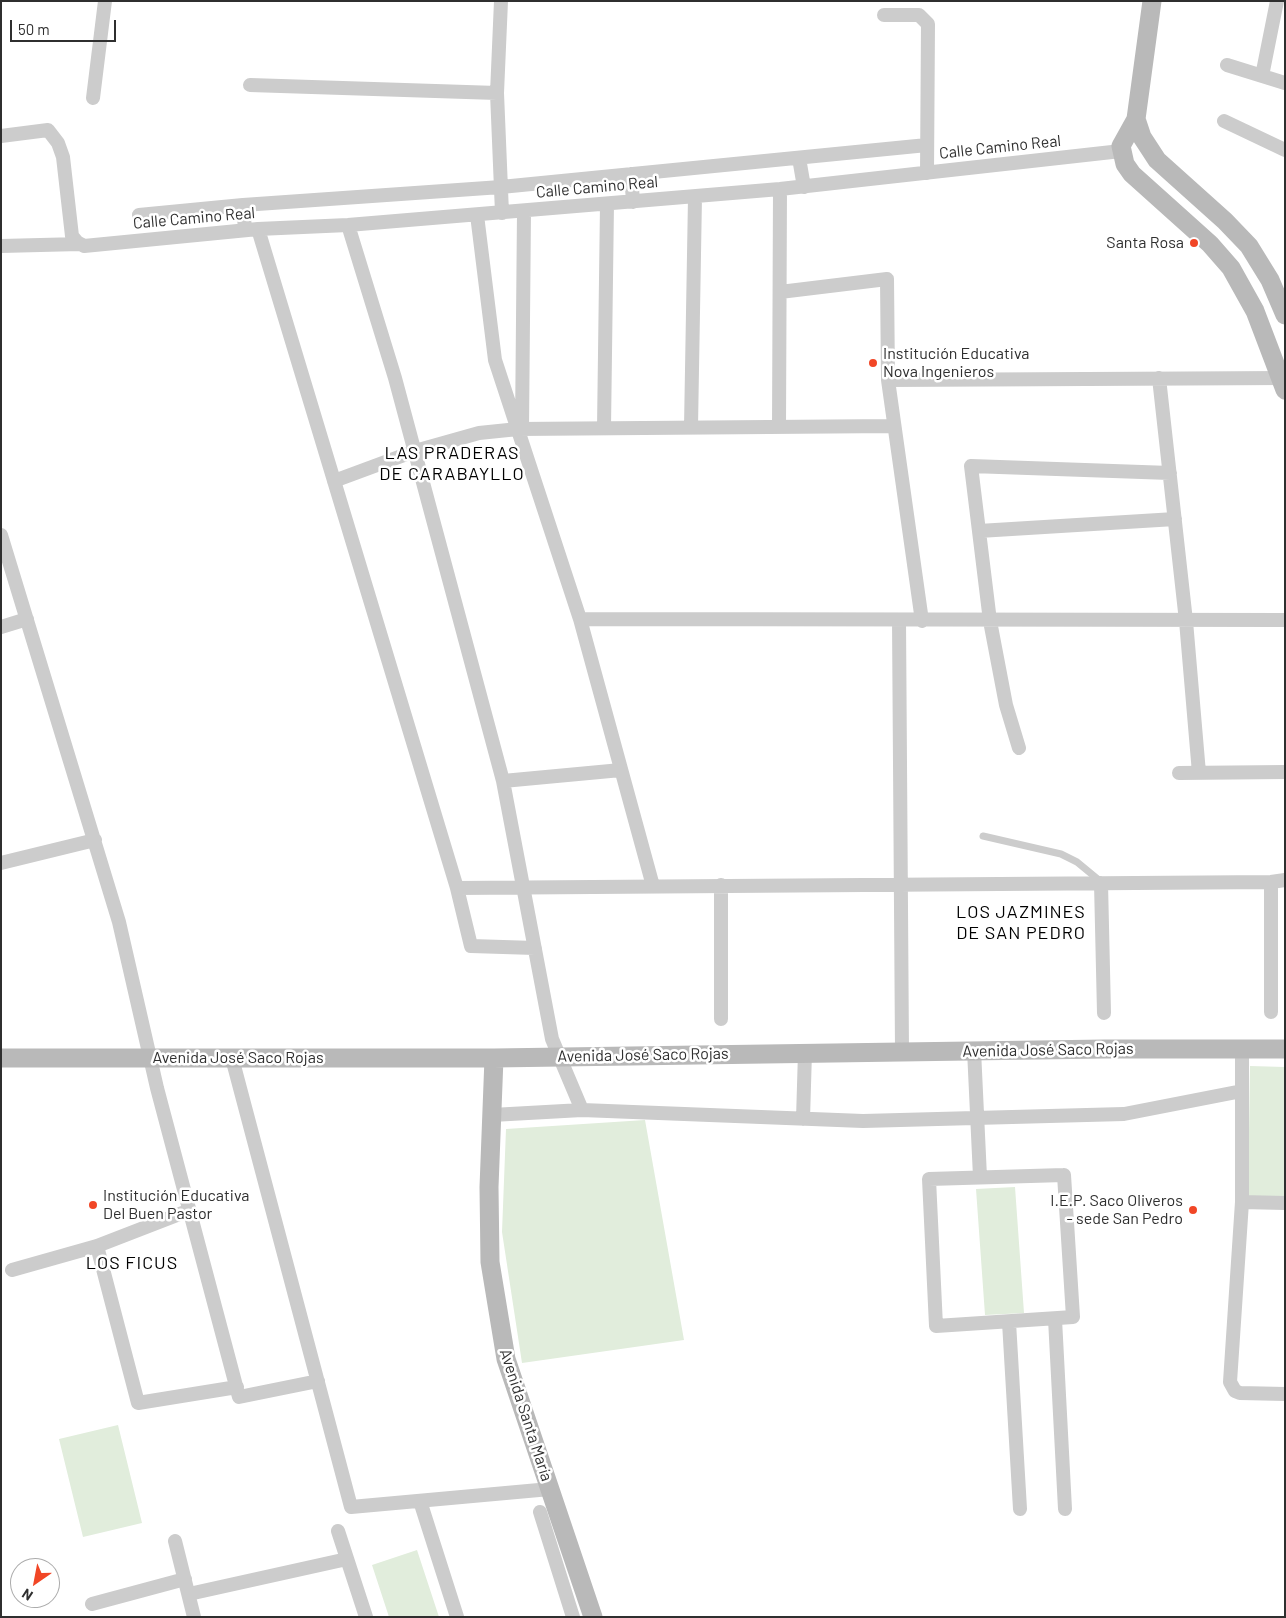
<!DOCTYPE html>
<html>
<head>
<meta charset="utf-8">
<style>
  body { margin:0 }
  #map { position:relative; width:1286px; height:1618px; overflow:hidden; background:#fff; font-family:Barlow,sans-serif }
  canvas { display:block }
  .frame { position:absolute; inset:0; border:2px solid #2f2f2f; pointer-events:none }
  .north { position:absolute; left:10px; top:1558px; width:50px; height:50px; box-sizing:border-box; background:#fff; border:1px solid #acacac; border-radius:50%; rotate:213deg; font-size:14px; font-weight:700; line-height:20px; text-align:center; color:#2f2f2f }
  .north::after { content:''; display:block; margin:auto; width:18px; height:22px; background:#f14626; clip-path:polygon(50% 0,100% 100%,50% 72%,0 100%) }
  .scale { position:absolute; left:10px; top:20px; width:106px; height:22px; box-sizing:border-box; border:2px solid #2f2f2f; border-top:0; padding-left:6px; font-size:15px; line-height:18px; white-space:nowrap; color:#2f2f2f; -webkit-text-stroke:4px #fff; paint-order:stroke }
</style>
</head>
<body>
<div id="map">
<canvas width="1286" height="1618"></canvas>
<div class="frame"></div>
<div class="north">N</div>
<div class="scale">50 m</div>
</div>
<script>
const ctx = document.querySelector('canvas').getContext('2d');
ctx.lineJoin = 'round';
function fill(path, color) {
  ctx.fillStyle = color;
  ctx.fill(path, 'evenodd');
}
function shape(rows) {
  const path = new Path2D();
  for (const r of rows) {
    path.moveTo(r[0], r[1]);
    for (let i = 2; i < r.length; i += 2) path.lineTo(r[i], r[i + 1]);
  }
  return path;
}
function trace(path, color, width, dash) {
  ctx.strokeStyle = color;
  ctx.lineWidth = width;
  ctx.lineCap = dash ? 'butt' : 'round';
  ctx.setLineDash(dash || []);
  ctx.stroke(path);
}
function label(font, color, halo, rows, align = 'center') {
  ctx.font = font + ' Barlow,sans-serif';
  ctx.lineWidth = 5;
  ctx.setLineDash([]);
  ctx.textBaseline = 'middle';
  ctx.strokeStyle = halo;
  ctx.fillStyle = color;
  for (const [text, x, y, turn = 0] of rows) {
    ctx.save();
    ctx.translate(x, y);
    ctx.rotate((+turn || 0) * Math.PI / 180);
    ctx.textAlign = isNaN(turn) ? turn : align;
    if (halo) ctx.strokeText(text, 0, 0);
    ctx.fillText(text, 0, 0);
    ctx.restore();
  }
}
const green = shape([
  [1250,1066,1285,1067,1285,1197,1248,1196],
  [645,1120,684,1340,522,1363,502,1232,506,1129],
  [1015,1187,1024,1313,985,1315,976,1189],
  [118,1425,142,1523,83,1537,59,1439],
  [417,1550,439,1617,389,1617,372,1565]
]);
const lane = shape([
  [983,836,1061,854,1077,862,1100,881]
]);
const street = shape([
  [501,1,497,93,502,213],
  [884,15,919,15,928,24,927,173],
  [1227,65,1285,83],
  [1262,76,1277,1],
  [250,85,497,93],
  [93,98,105,1],
  [1224,121,1285,150],
  [1,136,48,130,58,143,63,157,72,236,77,242,84,246,258,229,348,225,780,189,1121,151],
  [799,158,804,187],
  [631,174,633,202],
  [243,205,501,187,927,145],
  [139,215,243,205,245,230],
  [477,215,495,360,580,619,653,886],
  [348,225,395,378,503,781,552,1039,582,1110],
  [258,229,457,888,471,946,535,948],
  [1,246,80,244],
  [780,292,887,279,888,380,922,621],
  [1159,378,1186,621,1199,773],
  [888,380,1285,378],
  [691,427,695,197],
  [779,427,780,189],
  [604,428,607,204],
  [522,429,524,211],
  [334,481,415,451,479,433,518,429,894,426],
  [979,531,1175,519],
  [1,535,119,922,157,1088,239,1397,318,1381],
  [580,619,1285,620],
  [899,620,902,1051],
  [1,627,27,619],
  [1019,748,1006,705,990,621,971,466,1170,473],
  [1179,773,1285,772],
  [503,781,621,770],
  [1,863,95,840],
  [1101,883,1104,1013],
  [721,885,721,1019],
  [457,888,1271,882,1285,880],
  [1271,1012,1271,882],
  [1242,1049,1242,1202,1230,1382,1235,1391,1240,1393,1285,1394],
  [974,1050,980,1177],
  [232,1058,351,1507,550,1489],
  [492,1115,582,1110,863,1121,1124,1114,1242,1091],
  [803,1119,805,1052],
  [1064,1175,1073,1317,936,1326,929,1179,1064,1175],
  [1242,1202,1285,1203],
  [97,1246,138,1403,237,1387],
  [12,1270,97,1246,190,1210],
  [1055,1319,1065,1509],
  [1009,1322,1020,1509],
  [420,1501,457,1617],
  [540,1512,573,1617],
  [338,1531,366,1617],
  [175,1541,194,1617],
  [189,1594,347,1559],
  [92,1604,185,1579]
]);
const secondary = shape([
  [1152,1,1136,119,1142,137,1157,160,1225,221,1249,246,1270,280,1285,315],
  [1136,119,1121,146,1125,164,1132,174,1210,244,1231,268,1255,311,1285,390],
  [1,1058,494,1058,1105,1049,1285,1049],
  [494,1058,489,1187,490,1262,506,1359,593,1617]
]);
const markers = [
  [1194,243,5,"#f14626"],
  [873,363,5,"#f14626"],
  [93,1205,5,"#f14626"],
  [1193,1210,5,"#f14626"]
];
const streetNames = [
  ["Calle Camino Real",1000,147,-6],
  ["Calle Camino Real",597,187,-5],
  ["Calle Camino Real",194,218,-5],
  ["Avenida José Saco Rojas",1048,1050,-1],
  ["Avenida José Saco Rojas",643,1055,-1],
  ["Avenida José Saco Rojas",238,1058],
  ["Avenida Santa María",526,1415,72]
];
const poiNames = [
  ["Santa Rosa",1184,243],
  ["Institución Educativa",883,354,"left"],
  ["Nova Ingenieros",883,372,"left"],
  ["Institución Educativa",103,1196,"left"],
  ["Del Buen Pastor",103,1214,"left"],
  ["I.E.P. Saco Oliveros",1183,1201],
  ["- sede San Pedro",1183,1219]
];
const neighbourhoodNames = [
  ["LAS PRADERAS",452,453],
  ["DE CARABAYLLO",452,474],
  ["LOS JAZMINES",1021,912],
  ["DE SAN PEDRO",1021,933],
  ["LOS FICUS",132,1263]
];
fill(green, '#e1eddc');
trace(lane, '#ccc', 7);
trace(street, '#ccc', 14);
trace(secondary, '#b9b9b9', 19);
for (const [x, y, r, color] of markers) {
  const dot = new Path2D();
  dot.arc(x, y, r, 0, 2 * Math.PI);
  ctx.fillStyle = color;
  ctx.fill(dot);
  trace(dot, '#fff', 2);
}
label('16px', '#2f2f2f', '#fff', streetNames);
label('16px', '#2f2f2f', '#fff', poiNames, 'right');
ctx.letterSpacing = '1px';
label('18px', '#000', '#fff', neighbourhoodNames);
ctx.letterSpacing = '0px';
</script>
</body>
</html>
